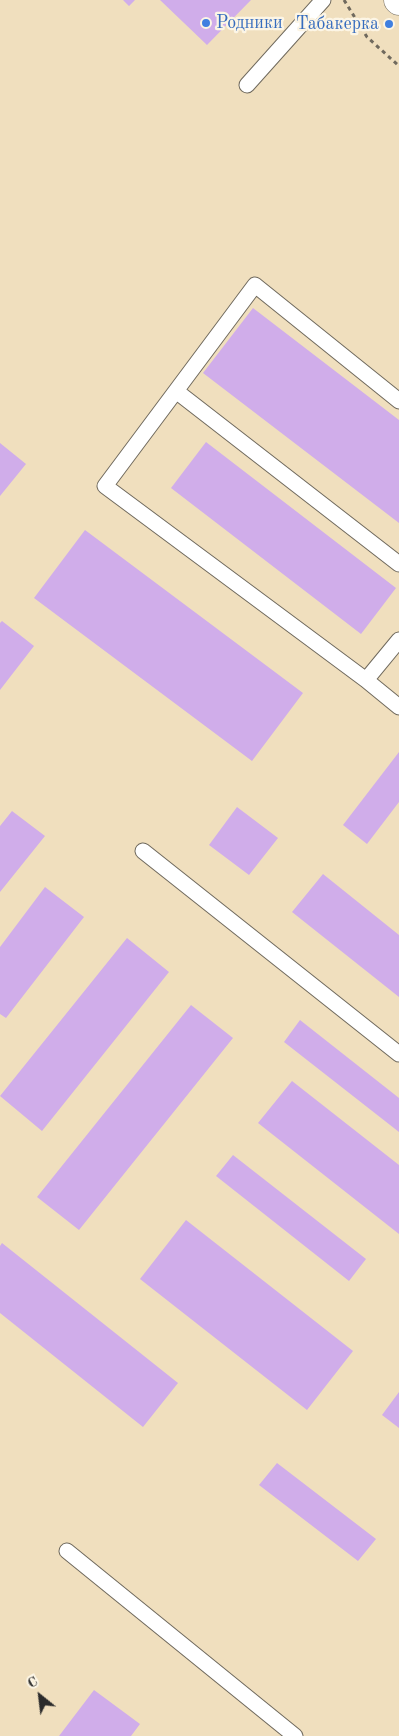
<!DOCTYPE html>
<html>
<head>
<meta charset="utf-8">
<style>
  body { margin:0 }
  #map { position:relative; width:399px; height:1736px; overflow:hidden; background:#f0dfbe; font-family:"Old Standard TT",serif }
  canvas { display:block }
  .north { position:absolute; left:15px; top:1671px; width:50px; height:50px; -webkit-text-stroke:4px #fcf5e5; paint-order:stroke; rotate:331deg; font-size:14px; font-weight:700; line-height:20px; text-align:center; color:#2b2b2b }
  .north::after { content:''; display:block; margin:auto; width:18px; height:22px; background:#2b2b2b; clip-path:polygon(50% 0,100% 100%,50% 72%,0 100%) }
</style>
</head>
<body>
<div id="map">
<canvas width="399" height="1736"></canvas>
<div class="north">С</div>
</div>
<script>
const ctx = document.querySelector('canvas').getContext('2d');
ctx.lineJoin = 'round';
function fill(path, color) {
  ctx.fillStyle = color;
  ctx.fill(path, 'evenodd');
}
function shape(rows) {
  const path = new Path2D();
  for (const r of rows) {
    path.moveTo(r[0], r[1]);
    for (let i = 2; i < r.length; i += 2) path.lineTo(r[i], r[i + 1]);
  }
  return path;
}
function trace(path, color, width, dash) {
  ctx.strokeStyle = color;
  ctx.lineWidth = width;
  ctx.lineCap = dash ? 'butt' : 'round';
  ctx.setLineDash(dash || []);
  ctx.stroke(path);
}
function label(font, color, halo, rows, align = 'center') {
  ctx.font = font + ' "Old Standard TT",serif';
  ctx.lineWidth = 4.5;
  ctx.setLineDash([]);
  ctx.textBaseline = 'middle';
  ctx.strokeStyle = halo;
  ctx.fillStyle = color;
  for (const [text, x, y, turn = 0] of rows) {
    ctx.save();
    ctx.translate(x, y);
    ctx.rotate((+turn || 0) * Math.PI / 180);
    ctx.textAlign = isNaN(turn) ? turn : align;
    if (halo) ctx.strokeText(text, 0, 0);
    ctx.fillText(text, 0, 0);
    ctx.restore();
  }
}
const building = shape([
  [123,0,135,0,129,6],
  [160,0,251,0,207,45],
  [253,308,399,420,399,523,203,373],
  [206,442,396,588,361,634,171,488],
  [0,443,26,464,0,496],
  [85,530,303,693,252,761,34,598],
  [2,621,34,646,0,690,0,623],
  [399,752,399,802,367,844,343,825],
  [237,807,278,838,249,875,209,845],
  [12,811,45,836,0,892,0,826],
  [323,874,399,935,399,997,292,912],
  [45,887,84,917,6,1018,0,1014,0,947],
  [127,938,169,972,42,1131,0,1096],
  [191,1005,233,1038,79,1230,37,1197],
  [300,1020,399,1098,399,1132,284,1042],
  [292,1081,399,1165,399,1234,258,1123],
  [233,1155,366,1259,349,1281,216,1176],
  [186,1220,353,1351,307,1410,140,1279],
  [2,1243,178,1383,143,1427,0,1313,0,1246],
  [399,1392,399,1428,382,1415],
  [277,1463,376,1539,358,1561,259,1485],
  [94,1690,140,1724,131,1736,59,1736]
]);
const path = shape([
  [344,0,367,37,399,66]
]);
const service = shape([
  [247,85,323,0],
  [176,391,399,564],
  [399,640,366,680,399,707],
  [366,680,105,486,255,285,399,401],
  [143,851,399,1054],
  [67,1551,295,1736]
]);
const minor = shape([
  [398,0,399,1]
]);
const markers = [
  [206,23,5,"#3f7fe0"],
  [389,24,5,"#3f7fe0"]
];
const shopNames = [
  ["Родники",216,23],
  ["Табакерка",379,24,"right"]
];
fill(building, '#d0adea');
trace(service, '#706a5e', 17);
trace(minor, '#706a5e', 29);
trace(path, '#706a5e', 3, [4, 4]);
trace(service, '#fff', 15);
trace(minor, '#fff', 28);
for (const [x, y, r, color] of markers) {
  const dot = new Path2D();
  dot.arc(x, y, r, 0, 2 * Math.PI);
  ctx.fillStyle = color;
  ctx.fill(dot);
  trace(dot, '#fcf5e5', 2);
}
label('18px', '#366cbe', '#fcf5e5', shopNames, 'left');
</script>
</body>
</html>
